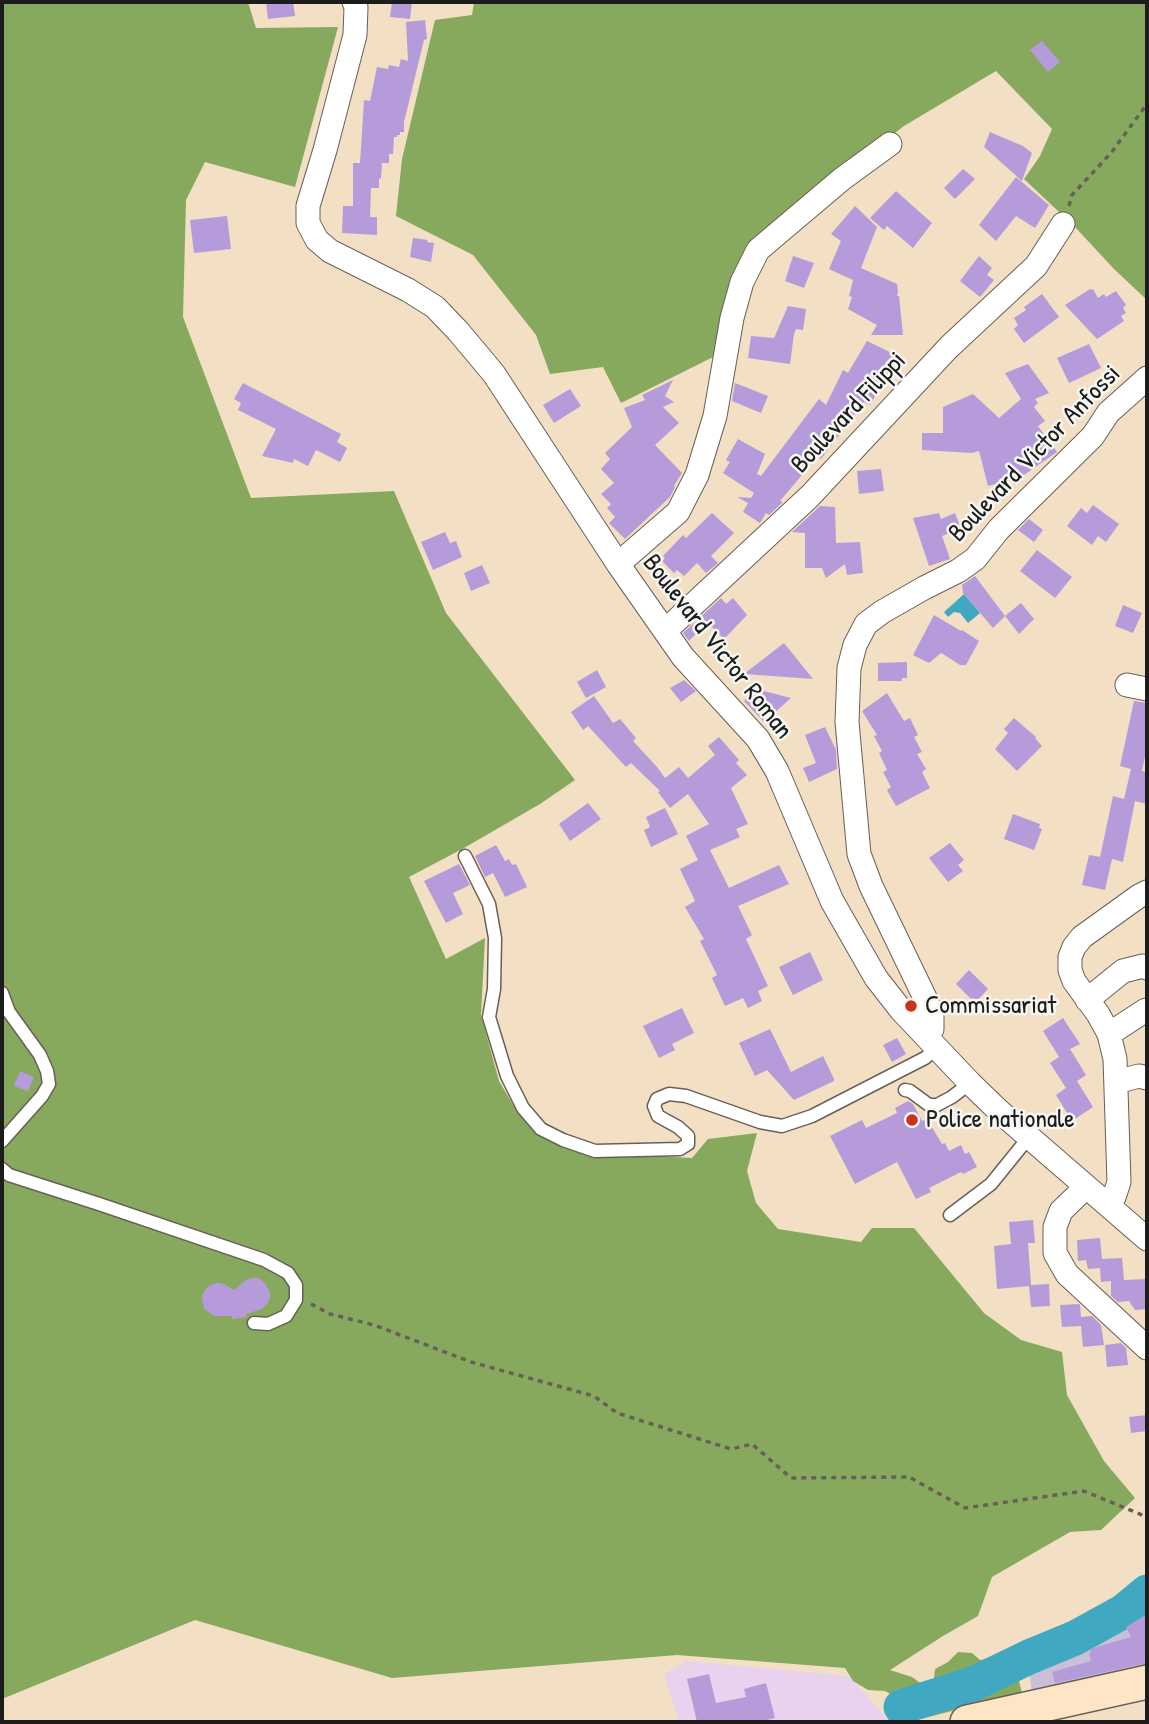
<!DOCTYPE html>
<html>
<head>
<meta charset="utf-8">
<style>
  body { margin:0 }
  #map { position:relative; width:1149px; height:1724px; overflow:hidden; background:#f3dfc4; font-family:"Patrick Hand",sans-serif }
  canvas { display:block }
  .frame { position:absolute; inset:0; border:4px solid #1c1c1c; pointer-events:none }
</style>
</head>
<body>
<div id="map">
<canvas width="1149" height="1724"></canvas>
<div class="frame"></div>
</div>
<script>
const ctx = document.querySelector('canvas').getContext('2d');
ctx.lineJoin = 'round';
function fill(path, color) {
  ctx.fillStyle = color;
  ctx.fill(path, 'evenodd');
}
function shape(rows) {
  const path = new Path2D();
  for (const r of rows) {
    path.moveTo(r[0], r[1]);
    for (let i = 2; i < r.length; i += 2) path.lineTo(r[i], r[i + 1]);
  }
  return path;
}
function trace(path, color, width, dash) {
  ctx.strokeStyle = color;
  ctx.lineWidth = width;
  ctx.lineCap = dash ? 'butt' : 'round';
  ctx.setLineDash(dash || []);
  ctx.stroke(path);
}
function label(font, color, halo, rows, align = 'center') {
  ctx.font = font + ' "Patrick Hand",sans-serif';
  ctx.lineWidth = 5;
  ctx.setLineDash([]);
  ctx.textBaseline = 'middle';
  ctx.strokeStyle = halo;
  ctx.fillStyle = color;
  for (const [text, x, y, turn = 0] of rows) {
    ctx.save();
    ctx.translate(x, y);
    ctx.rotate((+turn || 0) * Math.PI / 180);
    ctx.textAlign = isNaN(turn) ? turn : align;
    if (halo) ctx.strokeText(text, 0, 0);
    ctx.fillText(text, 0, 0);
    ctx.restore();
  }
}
const built = shape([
  [687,1661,850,1676,890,1722,679,1722,664,1674]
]);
const industrial = shape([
  [1147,1602,1147,1669,1032,1693,1029,1667]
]);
const forest = shape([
  [2,2,248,2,256,28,338,27,295,187,205,162,186,200,183,317,251,498,394,491,446,613,575,780,540,804,464,848,409,877,446,959,485,938,481,1015,499,1081,515,1108,536,1132,637,1155,692,1158,708,1139,757,1133,747,1171,756,1203,778,1229,861,1242,872,1228,914,1228,984,1313,1021,1340,1062,1352,1067,1395,1104,1461,1135,1498,1101,1530,1070,1532,992,1577,978,1616,943,1636,890,1670,912,1677,923,1685,934,1679,935,1669,948,1662,958,1652,972,1653,980,1660,1013,1657,1022,1693,909,1722,889,1722,885,1704,896,1697,885,1691,868,1690,853,1681,845,1668,677,1655,392,1678,195,1620,2,1699],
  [474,2,1147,2,1147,300,1114,269,1075,227,1024,179,1040,156,1052,129,996,71,904,126,798,207,755,243,717,355,621,403,603,367,550,374,536,335,473,255,396,216,402,159,435,20,472,15]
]);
const water = shape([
  [964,594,980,613,968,623,960,613,954,612,948,617,944,612]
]);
const river = shape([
  [901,1707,973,1684,1029,1657,1075,1638,1124,1611,1147,1592]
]);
const building = shape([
  [266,2,293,2,295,16,268,19],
  [392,2,412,2,410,19,390,17],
  [425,20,427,39,424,40,404,122,404,132,400,132,400,135,397,135,397,137,394,137,393,154,389,154,389,163,382,163,381,178,379,179,379,188,371,188,370,217,377,217,377,235,342,233,343,206,353,206,353,163,360,163,364,100,370,101,377,67,388,69,389,65,399,67,401,59,408,61,406,22],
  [1042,41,1060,62,1048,72,1030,50],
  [990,132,1023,146,1032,153,1022,181,984,147],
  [963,169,975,179,955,199,944,188],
  [1016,177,1049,205,1035,228,1016,216,996,241,979,225],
  [896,191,932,223,913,248,887,226,884,230,870,218],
  [855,206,877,227,861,268,897,284,898,292,897,296,899,296,903,335,871,335,877,325,848,309,852,297,849,296,853,280,829,269,841,241,831,234],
  [227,216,231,249,194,253,190,220],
  [413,238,428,240,427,242,434,243,431,262,410,257],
  [793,256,814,263,804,288,785,281],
  [979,256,992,268,987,275,994,280,980,297,960,281],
  [1090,289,1091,290,1093,289,1098,298,1104,294,1106,297,1116,291,1126,305,1123,308,1126,313,1121,316,1124,321,1097,339,1065,305],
  [1042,294,1059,317,1024,343,1014,329,1018,325,1014,318,1026,310,1024,307],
  [788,306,806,309,803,330,796,329,794,334,790,364,748,358,751,336,774,338],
  [867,341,898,356,884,381,870,405,864,402,821,459,818,456,780,501,783,502,769,515,766,513,760,523,743,512,748,503,737,497,751,498,754,493,723,473,730,462,726,460,738,439,765,454,757,474,761,476,819,399,826,405,843,370,848,373],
  [1089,344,1101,368,1069,383,1057,358],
  [1028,364,1049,393,1035,399,1038,403,1034,407,1045,421,1038,426,1057,452,1021,477,988,486,979,451,972,453,922,450,922,433,943,433,943,407,973,394,999,418,1021,399,1005,373],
  [673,380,665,396,674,402,663,407,679,423,655,445,682,473,674,486,675,487,670,497,625,539,609,523,615,517,607,508,611,504,601,494,614,483,601,469,610,459,605,453,632,427,624,408,645,400,642,395],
  [243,383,341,434,337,442,347,448,340,462,316,450,308,466,294,459,293,463,262,456,276,429,238,410,241,403,234,399],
  [735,383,768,396,761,413,732,401],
  [570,389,581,406,554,423,543,405],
  [881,469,884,491,859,494,857,471],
  [1093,505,1119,524,1106,542,1098,536,1092,545,1067,526,1081,508,1087,513],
  [820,506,835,507,836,543,860,542,863,573,847,575,845,564,826,578,822,568,805,568,805,533,792,532],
  [712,513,734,533,711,556,718,563,706,573,697,563,684,576,677,570,674,573,662,561,665,558,663,556,683,535,686,538],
  [939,513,941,519,955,513,961,529,942,536,950,559,929,566,913,518],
  [1029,519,1043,530,1034,542,1018,530],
  [445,532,450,543,456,541,462,557,433,570,421,542],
  [1037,550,1072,577,1055,598,1020,571],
  [482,565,490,583,471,591,464,573],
  [975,576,1005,616,993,628,963,593,962,585],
  [721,598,726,604,733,598,747,615,724,639,707,622,689,641,683,633],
  [1021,603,1034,619,1019,634,1005,616],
  [1123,605,1142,613,1133,633,1115,626],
  [934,615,961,631,962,630,979,641,966,665,960,665,943,654,941,653,929,663,913,655],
  [784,643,813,679,744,674],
  [907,662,907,678,902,678,902,681,878,681,878,663],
  [597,670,606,687,586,698,577,682],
  [684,680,696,691,681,702,670,688],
  [756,689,791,698,764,722,744,701],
  [887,693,904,721,910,718,918,735,914,737,922,752,917,754,926,769,922,772,930,788,896,806,887,790,891,787,883,772,887,770,879,753,882,751,874,736,877,735,862,711],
  [594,696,613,723,620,719,636,738,633,741,657,767,665,778,679,767,688,778,715,755,708,746,719,737,739,760,736,763,747,775,731,788,748,824,736,829,740,837,710,850,729,888,779,865,789,884,738,906,752,935,746,939,768,986,758,991,762,1001,748,1008,743,998,725,1006,712,978,717,975,700,941,704,939,685,907,695,901,680,869,698,860,686,836,709,824,688,794,670,808,658,792,660,791,631,763,626,767,588,726,583,730,571,712],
  [1134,701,1147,703,1147,747,1142,771,1147,772,1147,804,1135,801,1123,862,1112,859,1105,890,1082,885,1089,855,1107,858,1100,857,1113,796,1124,799,1131,769,1120,766],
  [1014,718,1036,737,1035,738,1042,746,1017,771,995,749,1008,733,1004,729],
  [825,727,836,750,837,769,809,782,803,768,816,763,805,735],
  [588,803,601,819,570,841,559,824],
  [665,808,678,834,651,847,644,830,650,827,646,817],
  [1013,814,1040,824,1039,828,1042,829,1034,850,1004,839],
  [950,843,964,860,958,865,963,871,948,882,929,858],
  [496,845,505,861,509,859,512,865,516,864,527,887,505,897,493,873,485,877,475,856],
  [459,864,470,885,453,893,463,914,446,923,424,881],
  [810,952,823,980,793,995,779,967],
  [969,970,988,989,975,1003,956,984],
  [682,1008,694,1033,672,1044,675,1050,659,1058,643,1026],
  [1063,1018,1080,1044,1070,1049,1086,1075,1077,1081,1093,1107,1072,1121,1056,1095,1066,1088,1050,1063,1068,1051,1059,1057,1043,1031],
  [770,1029,791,1072,823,1056,834,1079,834,1081,794,1100,767,1070,755,1076,739,1043],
  [897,1038,906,1054,892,1062,883,1045],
  [20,1071,34,1077,28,1091,14,1086],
  [908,1101,913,1104,922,1121,927,1119,942,1144,945,1143,949,1151,961,1145,965,1154,969,1152,977,1167,963,1174,961,1172,929,1188,931,1192,916,1199,897,1162,855,1184,830,1136,862,1120,866,1128,897,1113,895,1108],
  [1033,1220,1035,1243,1028,1243,1031,1285,1049,1284,1050,1306,1031,1307,1029,1286,997,1289,994,1246,1011,1244,1009,1222],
  [1100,1238,1102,1259,1122,1258,1124,1280,1147,1279,1147,1309,1135,1310,1129,1301,1118,1302,1111,1296,1111,1281,1101,1282,1100,1268,1088,1269,1086,1260,1078,1261,1077,1240],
  [252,1278,259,1278,264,1282,270,1292,270,1298,267,1304,262,1309,246,1314,247,1317,232,1319,232,1316,214,1316,204,1309,202,1297,204,1291,210,1285,216,1283,224,1284,234,1290,246,1280],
  [1079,1304,1080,1305,1081,1317,1092,1316,1101,1325,1104,1345,1083,1347,1081,1326,1062,1327,1060,1305],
  [1121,1343,1126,1348,1128,1365,1107,1367,1105,1345],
  [1147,1415,1147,1431,1131,1433,1129,1417],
  [1147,1614,1147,1663,1055,1683,1052,1672,1091,1661,1089,1653,1091,1652,1090,1649,1131,1637,1126,1627],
  [709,1674,716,1703,746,1697,744,1689,766,1683,775,1718,758,1722,697,1722,687,1679]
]);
const path = shape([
  [1069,206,1072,195,1111,153,1147,104],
  [311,1304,330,1314,374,1325,471,1362,594,1396,617,1413,731,1449,752,1444,791,1478,909,1477,965,1508,1084,1491,1147,1517]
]);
const lane = shape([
  [465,856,489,904,495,938,494,989,489,1017,507,1076,523,1108,541,1129,563,1140,595,1151,680,1149,688,1144,688,1136,678,1127,658,1116,654,1106,657,1099,669,1094,686,1096,760,1122,782,1126,812,1116,925,1058,937,1048],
  [2,993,9,1012,40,1055,47,1071,49,1084,42,1096,2,1141],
  [905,1090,910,1091,929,1105,937,1105,952,1097,970,1083],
  [2,1169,9,1175,99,1204,264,1260,288,1273,296,1285,296,1300,286,1316,268,1324,254,1323],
  [950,1215,991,1184,1029,1137]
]);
const street = shape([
  [354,2,356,7,355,35,325,150,308,206,308,223,317,240,330,251,408,290,435,307,458,331,494,374,618,564,683,657,758,739,777,771,832,901,876,978,901,1010,970,1083,999,1111,1147,1239],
  [618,564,678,512,697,475,715,416,732,318,742,282,758,250,842,179,890,144],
  [665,631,810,496,949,347,1036,266,1063,224],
  [1127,685,1147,689],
  [1087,1000,1123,971,1143,966,1147,968],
  [1109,1034,1146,1010],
  [925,1035,932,1029,932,1017,927,1002,871,886,859,854,847,722,849,668,855,645,866,624,882,612,924,588,958,571,975,559,999,529,1093,436,1108,413,1147,378],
  [1116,1082,1139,1076,1147,1078],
  [1086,1187,1061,1211,1055,1227,1055,1253,1067,1274,1147,1348],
  [1109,1206,1114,1197,1119,1182,1115,1059,1109,1034,1098,1014,1074,981,1070,970,1070,957,1074,947,1082,937,1139,896,1147,892]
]);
const secondary = shape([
  [967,1722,1147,1682]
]);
const markers = [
  [911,1006,7,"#c8321e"],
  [912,1120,7,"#c8321e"]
];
const streetNames = [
  ["Boulevard Filippi",849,413,-47],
  ["Boulevard Victor Anfossi",1035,454,-46],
  ["Boulevard Victor Roman",717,647,52]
];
const poiNames = [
  ["Commissariat",925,1006],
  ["Police nationale",926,1120]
];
fill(built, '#e8d2ee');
fill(industrial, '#c9bfd7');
fill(forest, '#87a95d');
fill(water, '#41a8c1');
trace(river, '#41a8c1', 35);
fill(building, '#b59bda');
trace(lane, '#676057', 15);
trace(street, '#676057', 25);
trace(secondary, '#676057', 36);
trace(path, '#676057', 3.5, [5, 5]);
trace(lane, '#fff', 12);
trace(street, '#fff', 23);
trace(secondary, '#fde5c5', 33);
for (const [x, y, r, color] of markers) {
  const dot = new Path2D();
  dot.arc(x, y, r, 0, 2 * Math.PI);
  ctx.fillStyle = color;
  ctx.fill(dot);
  trace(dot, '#f6f6f2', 2.5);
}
label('26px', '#1c1c1c', '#f6f6f2', streetNames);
label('26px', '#1c1c1c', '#f6f6f2', poiNames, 'left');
</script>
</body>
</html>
